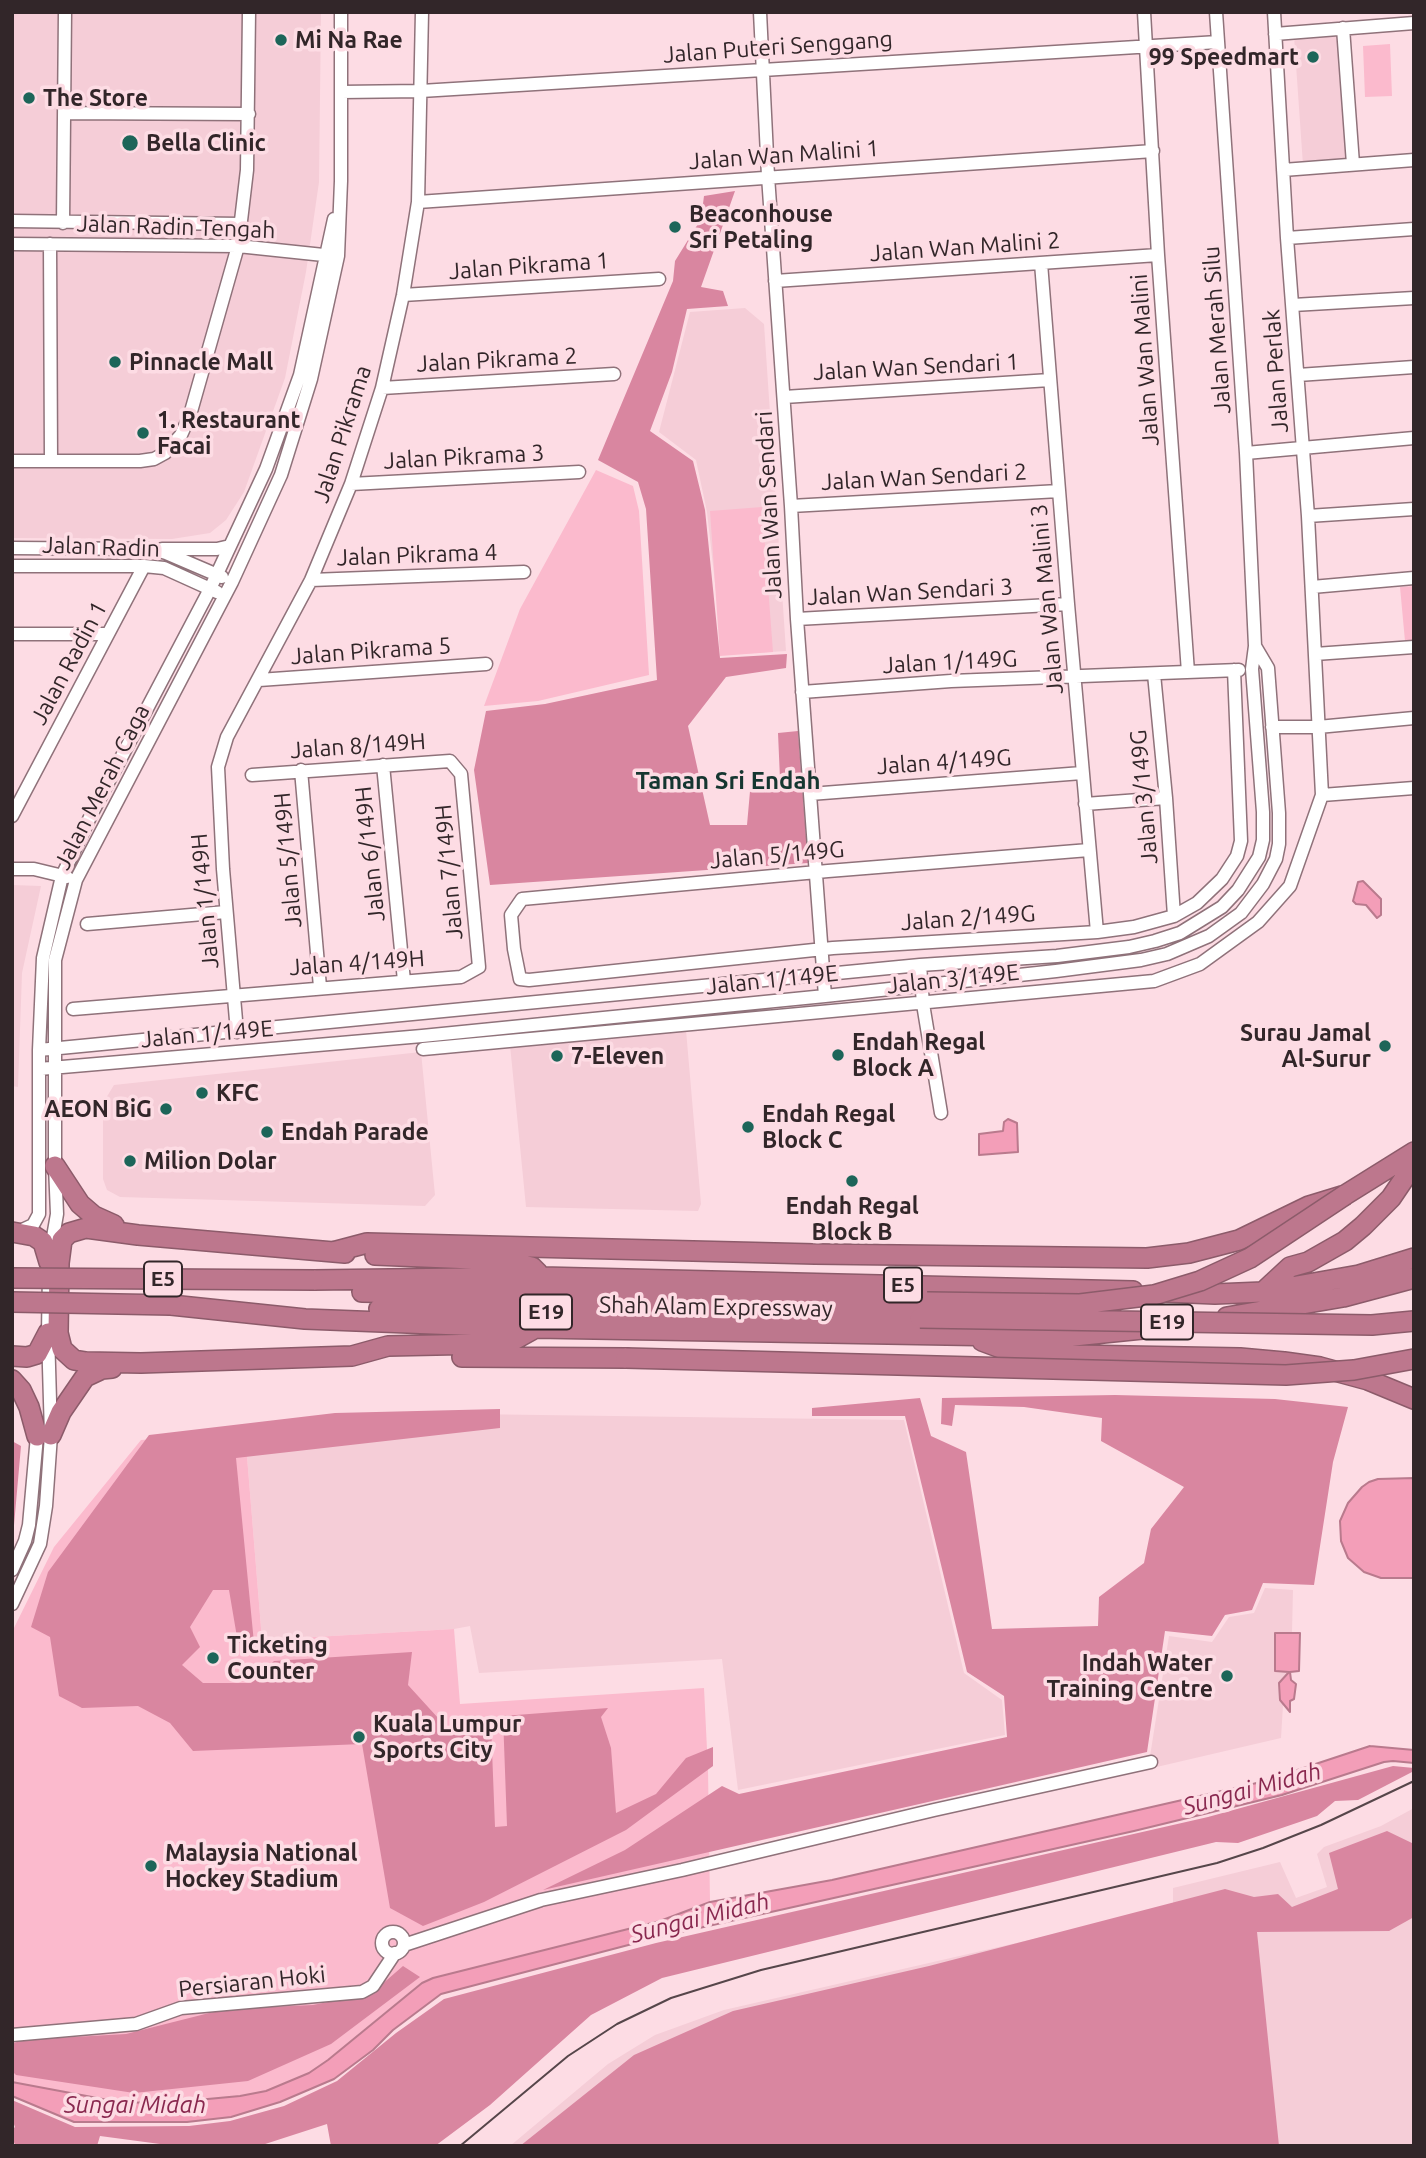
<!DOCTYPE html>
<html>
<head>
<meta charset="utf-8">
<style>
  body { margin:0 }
  #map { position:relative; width:1426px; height:2158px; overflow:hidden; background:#fddce4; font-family:Ubuntu,sans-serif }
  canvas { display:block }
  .frame { position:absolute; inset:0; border:14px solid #322629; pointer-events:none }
</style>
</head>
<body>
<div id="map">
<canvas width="1426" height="2158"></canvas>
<div class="frame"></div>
</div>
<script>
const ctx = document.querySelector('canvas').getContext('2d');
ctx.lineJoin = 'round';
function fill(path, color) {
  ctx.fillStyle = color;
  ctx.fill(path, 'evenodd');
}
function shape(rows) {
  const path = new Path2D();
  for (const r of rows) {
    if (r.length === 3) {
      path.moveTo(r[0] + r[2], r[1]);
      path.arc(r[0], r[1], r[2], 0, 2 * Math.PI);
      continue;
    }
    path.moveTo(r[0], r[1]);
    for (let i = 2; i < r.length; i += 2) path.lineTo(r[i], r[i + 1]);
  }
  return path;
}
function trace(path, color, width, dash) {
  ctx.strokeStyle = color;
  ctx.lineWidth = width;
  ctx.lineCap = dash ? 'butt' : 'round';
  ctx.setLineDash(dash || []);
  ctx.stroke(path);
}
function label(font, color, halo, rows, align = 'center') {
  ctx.font = font + ' Ubuntu,sans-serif';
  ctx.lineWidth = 7;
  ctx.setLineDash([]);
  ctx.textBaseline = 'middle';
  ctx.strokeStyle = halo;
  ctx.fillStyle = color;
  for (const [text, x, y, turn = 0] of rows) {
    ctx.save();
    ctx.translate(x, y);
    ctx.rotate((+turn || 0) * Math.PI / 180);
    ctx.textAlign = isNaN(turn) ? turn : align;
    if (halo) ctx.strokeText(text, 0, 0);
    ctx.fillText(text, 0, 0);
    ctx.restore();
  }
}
const built = shape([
  [12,12,321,12,319,182,306,272,285,378,244,492,226,520,210,533,172,539,12,538],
  [1340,33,1350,161,1303,165,1294,36],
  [745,308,764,324,786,651,723,655,707,512,696,460,659,432,690,312],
  [12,885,41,886,22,973,18,1087,12,1086],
  [686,1030,701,1204,698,1211,526,1207,510,1045],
  [421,1052,435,1195,425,1206,120,1197,107,1190,103,1179,103,1103,114,1085],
  [468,1414,904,1420,964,1673,1002,1700,1005,1735,738,1790,722,1659,479,1673,470,1626,454,1629,262,1640,245,1432],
  [1265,1588,1293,1590,1292,1632,1300,1633,1299,1671,1290,1672,1291,1680,1296,1684,1294,1699,1290,1701,1290,1712,1283,1705,1281,1738,1148,1769,1169,1636,1212,1642,1229,1617,1254,1613],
  [1414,1808,1414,2146,510,2146,608,2064,655,2035,724,2010,1173,1907,1173,1888,1280,1862,1296,1898,1327,1887,1317,1854,1324,1847,1381,1826]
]);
const green = shape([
  [1390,44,1392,96,1365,97,1363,46],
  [596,470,633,486,639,511,649,675,538,701,484,706,520,609],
  [762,507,773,652,720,656,710,511],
  [1414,586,1414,640,1405,641,1400,587],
  [245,1432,262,1640,454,1629,460,1704,704,1688,708,1770,710,1902,660,1921,433,1978,422,1983,328,2060,309,2073,266,2091,240,2096,186,2101,124,2103,12,2082,12,1632,54,1547,141,1440]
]);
const forest = shape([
  [735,191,701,287,723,291,728,306,687,309,672,372,650,431,693,461,705,510,720,658,787,654,786,668,726,677,688,726,710,825,747,825,751,780,780,779,778,733,798,731,808,863,490,885,474,770,486,711,545,704,657,680,646,509,638,482,598,460,673,281,675,261,701,219,704,196],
  [1115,1395,1275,1399,1348,1407,1333,1462,1314,1585,1263,1583,1252,1610,1225,1615,1212,1636,1165,1631,1147,1752,543,1890,625,1850,722,1786,739,1794,1007,1737,1004,1696,967,1672,905,1416,812,1416,812,1408,920,1398,931,1436,966,1452,992,1629,1098,1626,1099,1597,1144,1563,1151,1529,1184,1487,1101,1441,1102,1418,1024,1407,955,1405,952,1426,941,1424,942,1398],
  [500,1409,500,1428,236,1458,254,1643,238,1643,229,1590,213,1590,190,1627,200,1647,182,1665,203,1683,251,1683,274,1661,412,1652,408,1685,449,1730,491,1724,495,1827,507,1826,503,1716,608,1708,601,1717,611,1748,616,1813,656,1794,686,1758,713,1747,713,1766,626,1830,484,1902,423,1926,390,1908,362,1744,193,1751,170,1723,138,1706,82,1708,59,1696,50,1637,31,1627,48,1572,149,1435,335,1413],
  [12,1441,21,1446,12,1548],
  [1393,1766,1414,1768,1414,1771,1358,1800,1335,1801,1317,1816,1238,1843,1216,1842,662,1978,591,2015,490,2105,435,2146,331,2146,327,2124,259,2146,175,2146,100,2136,97,2146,16,2146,12,2139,12,2130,15,2127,12,2119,12,2100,75,2127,189,2126,230,2121,284,2106,337,2081,396,2033,444,1999,656,1943,1208,1817],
  [1387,1831,1414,1844,1414,1917,1389,1931,1257,1932,1279,2146,520,2146,634,2055,733,2011,929,1966,1225,1889,1254,1897,1278,1894,1292,1907,1338,1889,1329,1853],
  [403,1966,420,1977,331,2044,248,2081,134,2093,16,2075,12,2071,12,2044,22,2040,126,2034,225,2009,313,2005,372,1993]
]);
const water = shape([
  [1363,881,1381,899,1381,915,1377,918,1366,905,1356,904,1353,901,1358,882,1363,881],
  [1008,1119,1017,1123,1018,1152,979,1155,979,1134,1003,1131,1004,1122,1008,1119],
  [1414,1478,1414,1578,1381,1578,1364,1572,1348,1558,1341,1541,1340,1521,1348,1503,1362,1487,1369,1482,1378,1479,1414,1478],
  [1275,1633,1300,1633,1299,1671,1290,1672,1291,1680,1296,1684,1294,1699,1290,1701,1290,1712,1280,1700,1279,1683,1289,1672,1275,1671,1275,1633],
  [1370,1746,1414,1750,1414,1763,1393,1761,1384,1762,1282,1795,1134,1831,659,1937,441,1994,393,2030,373,2050,334,2079,280,2102,231,2117,187,2122,74,2122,12,2096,12,2082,124,2103,186,2101,240,2096,266,2091,309,2073,328,2060,422,1983,433,1978,660,1921,710,1902,832,1880,1261,1782,1370,1746]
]);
const minor = shape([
  [760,12,768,176,791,506,797,619,825,996],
  [1144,12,1158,255,1188,672],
  [1343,28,1353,164],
  [1275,34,1414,23],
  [341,92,421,91,1218,42],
  [64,113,249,114],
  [1283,170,1414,160],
  [418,202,1153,151],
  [12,221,241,224],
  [63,223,65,12],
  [1287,238,1414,229],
  [12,244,238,246,333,256],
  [50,244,51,461],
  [1041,263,1068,604,1097,932],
  [775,281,1158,255],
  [403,295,659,279],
  [1293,305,1414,298],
  [1298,375,1414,367],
  [382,388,614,374],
  [784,397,1050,380],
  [1246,453,1414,438],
  [12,461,140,461,154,459,165,453,181,435,190,415,238,246,247,170,249,12],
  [351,484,579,472],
  [791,506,1059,491],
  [1308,516,1414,509],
  [12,548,152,549,166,553,222,577],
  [162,549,217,549,230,546],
  [12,566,144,566,164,568,217,592],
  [311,580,524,572],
  [1312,587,1414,578],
  [797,619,1068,604],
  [12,634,108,634],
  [1315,654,1414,647],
  [1154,674,1166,798,1174,916],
  [259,680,486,664],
  [802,692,951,681,1239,670],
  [1272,727,1318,727,1414,718],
  [383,765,404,981],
  [301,770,320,987],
  [810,794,1082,773],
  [1322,795,1414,788],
  [1085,804,1166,798],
  [12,816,144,566],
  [1089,850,828,871,522,899,511,915,514,949,520,979,529,980,833,948,1097,932,1134,927,1174,916,1197,903,1222,879,1237,856,1241,841,1234,670],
  [12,869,34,869,67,877],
  [87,924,226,912],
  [920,965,923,1004,941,1113],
  [73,1009,461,977,479,967,461,774,450,761,252,775],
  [237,1032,223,869,218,767,227,737,311,580,351,484,382,388,403,295,418,202,422,12],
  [423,1049,1154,981,1200,964,1258,922,1290,886,1322,795,1308,516,1287,238,1274,12],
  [39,1050,920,965,1057,956,1129,947,1155,941,1180,933,1222,907,1238,890,1259,857,1263,840,1263,812,1252,669,1255,646,1246,453,1216,12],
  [39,1069,422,1036,825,996,1056,971,1141,960,1167,954,1209,936,1241,913,1263,884,1276,859,1279,844,1279,813,1268,668,1255,646],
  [18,1232,33,1225,39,1214,39,1050,43,958,62,876,92,813,210,589,266,469,300,375,334,219],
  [50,1254,57,1214,55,1166,55,960,76,880,232,582,281,475,311,379,338,256,341,181,341,12],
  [12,1570,25,1541,29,1525,37,1436],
  [12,1604,40,1544,46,1506,51,1435,48,1333,49,1272],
  [393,1943,11],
  [404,1945,541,1900,682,1870,934,1810,1151,1762],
  [12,2035,136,2024,181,2008,362,1992,373,1986,395,1953]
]);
const highway = shape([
  [55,1166,80,1204,94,1216,114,1225],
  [12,1232,34,1236,43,1242,49,1262],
  [333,1252,367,1243,815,1254,1147,1258,1189,1253,1239,1240,1309,1206,1345,1195,1414,1152],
  [345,1253,138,1235,86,1228,69,1233,62,1240,59,1263,58,1333,62,1349,74,1360,86,1362,141,1363,352,1356,388,1346,484,1344,514,1340,532,1330],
  [375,1255,497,1260,532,1267,538,1273],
  [314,1280,542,1277,1133,1291],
  [362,1292,927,1302],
  [1167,1292,1215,1294,1263,1292,1359,1275,1414,1258],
  [1263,1292,1290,1267,1308,1262,1345,1241,1363,1226,1391,1198,1414,1164],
  [171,1305,305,1319,536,1328,1064,1337,1152,1328],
  [379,1309,920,1318],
  [1227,1317,1343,1297,1414,1278],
  [982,1341,1017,1354,1240,1358,1284,1362,1320,1367,1368,1380,1414,1399],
  [12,1356,27,1357,37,1354,48,1333],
  [462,1357,626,1358],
  [12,1380,21,1390,29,1407,37,1436],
  [51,1435,61,1412,85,1377,102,1369,112,1368]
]);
const tram = shape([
  [460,2146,568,2056,617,2024,671,1998,761,1970,1217,1863,1263,1848,1321,1825,1414,1781]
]);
const highwayBridge = shape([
  [12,1278,314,1280],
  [12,1302,171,1305],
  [927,1302,1080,1304,1154,1295,1200,1281,1250,1258,1345,1195],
  [920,1318,1372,1325,1414,1321],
  [626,1358,1286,1375,1354,1370,1414,1359]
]);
const markers = [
  [281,40,7,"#1d6559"],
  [1313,57,7,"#1d6559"],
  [29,98,7,"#1d6559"],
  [130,143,9,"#1d6559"],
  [675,227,7,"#1d6559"],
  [115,362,7,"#1d6559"],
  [143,433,7,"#1d6559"],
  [1385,1046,7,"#1d6559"],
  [838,1055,7,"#1d6559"],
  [557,1056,7,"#1d6559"],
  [202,1093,7,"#1d6559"],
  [166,1109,7,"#1d6559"],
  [748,1127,7,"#1d6559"],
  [267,1132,7,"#1d6559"],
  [130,1161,7,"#1d6559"],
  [852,1181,7,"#1d6559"],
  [213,1658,7,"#1d6559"],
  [1227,1676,7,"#1d6559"],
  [359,1737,7,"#1d6559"],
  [151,1866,7,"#1d6559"]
];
const shields = [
  [163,1279,38],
  [903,1285,38],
  [546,1312,52],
  [1167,1322,52]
];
const shieldNames = [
  ["E5",163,1279],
  ["E5",903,1285],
  ["E19",546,1312],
  ["E19",1167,1322]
];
const poiNames = [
  ["Mi Na Rae",295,40],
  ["99 Speedmart",1299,57,"right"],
  ["The Store",43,98],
  ["Bella Clinic",146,143],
  ["Beaconhouse",689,214],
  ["Sri Petaling",689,240],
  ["Pinnacle Mall",129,362],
  ["1. Restaurant",157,420],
  ["Facai",157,446],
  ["Surau Jamal",1371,1033,"right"],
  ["Al-Surur",1371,1059,"right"],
  ["Endah Regal",852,1042],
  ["Block A",852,1068],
  ["7-Eleven",571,1056],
  ["KFC",216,1093],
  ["AEON BiG",152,1109,"right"],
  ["Endah Regal",762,1114],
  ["Block C",762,1140],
  ["Endah Parade",281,1132],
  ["Milion Dolar",144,1161],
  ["Endah Regal",852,1206,"center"],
  ["Block B",852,1232,"center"],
  ["Ticketing",227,1645],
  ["Counter",227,1671],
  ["Indah Water",1213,1663,"right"],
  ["Training Centre",1213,1689,"right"],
  ["Kuala Lumpur",373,1724],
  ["Sports City",373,1750],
  ["Malaysia National",165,1853],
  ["Hockey Stadium",165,1879]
];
const streetNames = [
  ["Jalan Puteri Senggang",778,47,-4],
  ["Jalan Wan Malini 1",784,155,-4],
  ["Jalan Radin Tengah",176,227,2],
  ["Jalan Wan Malini 2",965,247,-4],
  ["Jalan Pikrama 1",529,266,-4],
  ["Jalan Merah Silu",1217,330,-94],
  ["Jalan Pikrama 2",497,360,-3],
  ["Jalan Wan Malini",1145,360,-94],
  ["Jalan Wan Sendari 1",916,367,-3],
  ["Jalan Perlak",1276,371,-94],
  ["Jalan Pikrama",342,434,-72],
  ["Jalan Pikrama 3",464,457,-3],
  ["Jalan Wan Sendari 2",924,477,-3],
  ["Jalan Wan Sendari",769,505,-93],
  ["Jalan Radin",101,547,2],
  ["Jalan Pikrama 4",417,555,-2],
  ["Jalan Wan Sendari 3",910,592,-3],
  ["Jalan Wan Malini 3",1047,599,-95],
  ["Jalan Pikrama 5",371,651,-4],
  ["Jalan 1/149G",950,662,-3],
  ["Jalan Radin 1",69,663,-62],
  ["Jalan 8/149H",358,746,-4],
  ["Jalan 4/149G",944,762,-4],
  ["Jalan Merah Caga",102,787,-63],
  ["Jalan 3/149G",1144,797,-95],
  ["Jalan 6/149H",370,854,-96],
  ["Jalan 5/149G",777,855,-5],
  ["Jalan 5/149H",288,860,-95],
  ["Jalan 7/149H",449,872,-95],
  ["Jalan 1/149H",205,901,-95],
  ["Jalan 2/149G",968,918,-4],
  ["Jalan 4/149H",357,963,-4],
  ["Jalan 3/149E",953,979,-6],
  ["Jalan 1/149E",772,980,-6],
  ["Jalan 1/149E",207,1034,-5],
  ["Shah Alam Expressway",716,1307,1],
  ["Persiaran Hoki",252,1982,-6]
];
const neighbourhoodNames = [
  ["Taman Sri Endah",728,781]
];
const waterNames = [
  ["Sungai Midah",1252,1789,-15],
  ["Sungai Midah",700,1918,-14],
  ["Sungai Midah",135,2105]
];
fill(built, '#f5cdd7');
fill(green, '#fbbacd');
fill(forest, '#d986a0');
fill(water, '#f39eb8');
trace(water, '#b97a8d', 2);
trace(minor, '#8f727a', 15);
trace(highway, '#8c5b6a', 22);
trace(minor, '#fff', 12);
trace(highway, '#bd778d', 19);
trace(tram, '#56464a', 2);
trace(highwayBridge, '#8c5b6a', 22, []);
trace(highwayBridge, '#bd778d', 19);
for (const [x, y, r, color] of markers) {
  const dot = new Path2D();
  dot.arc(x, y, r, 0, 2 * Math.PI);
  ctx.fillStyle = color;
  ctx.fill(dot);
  trace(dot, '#fddce4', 2.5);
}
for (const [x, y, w] of shields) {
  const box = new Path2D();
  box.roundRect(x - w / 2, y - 17.5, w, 35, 5);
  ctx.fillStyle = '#fddce4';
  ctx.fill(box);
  trace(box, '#322629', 2);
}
label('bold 21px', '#322629', null, shieldNames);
label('bold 23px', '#322629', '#fddce4', poiNames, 'left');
label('23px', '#322629', '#fddce4', streetNames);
label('bold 24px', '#153630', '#fddce4', neighbourhoodNames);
label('italic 24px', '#89284f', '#fddce4', waterNames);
</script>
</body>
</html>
